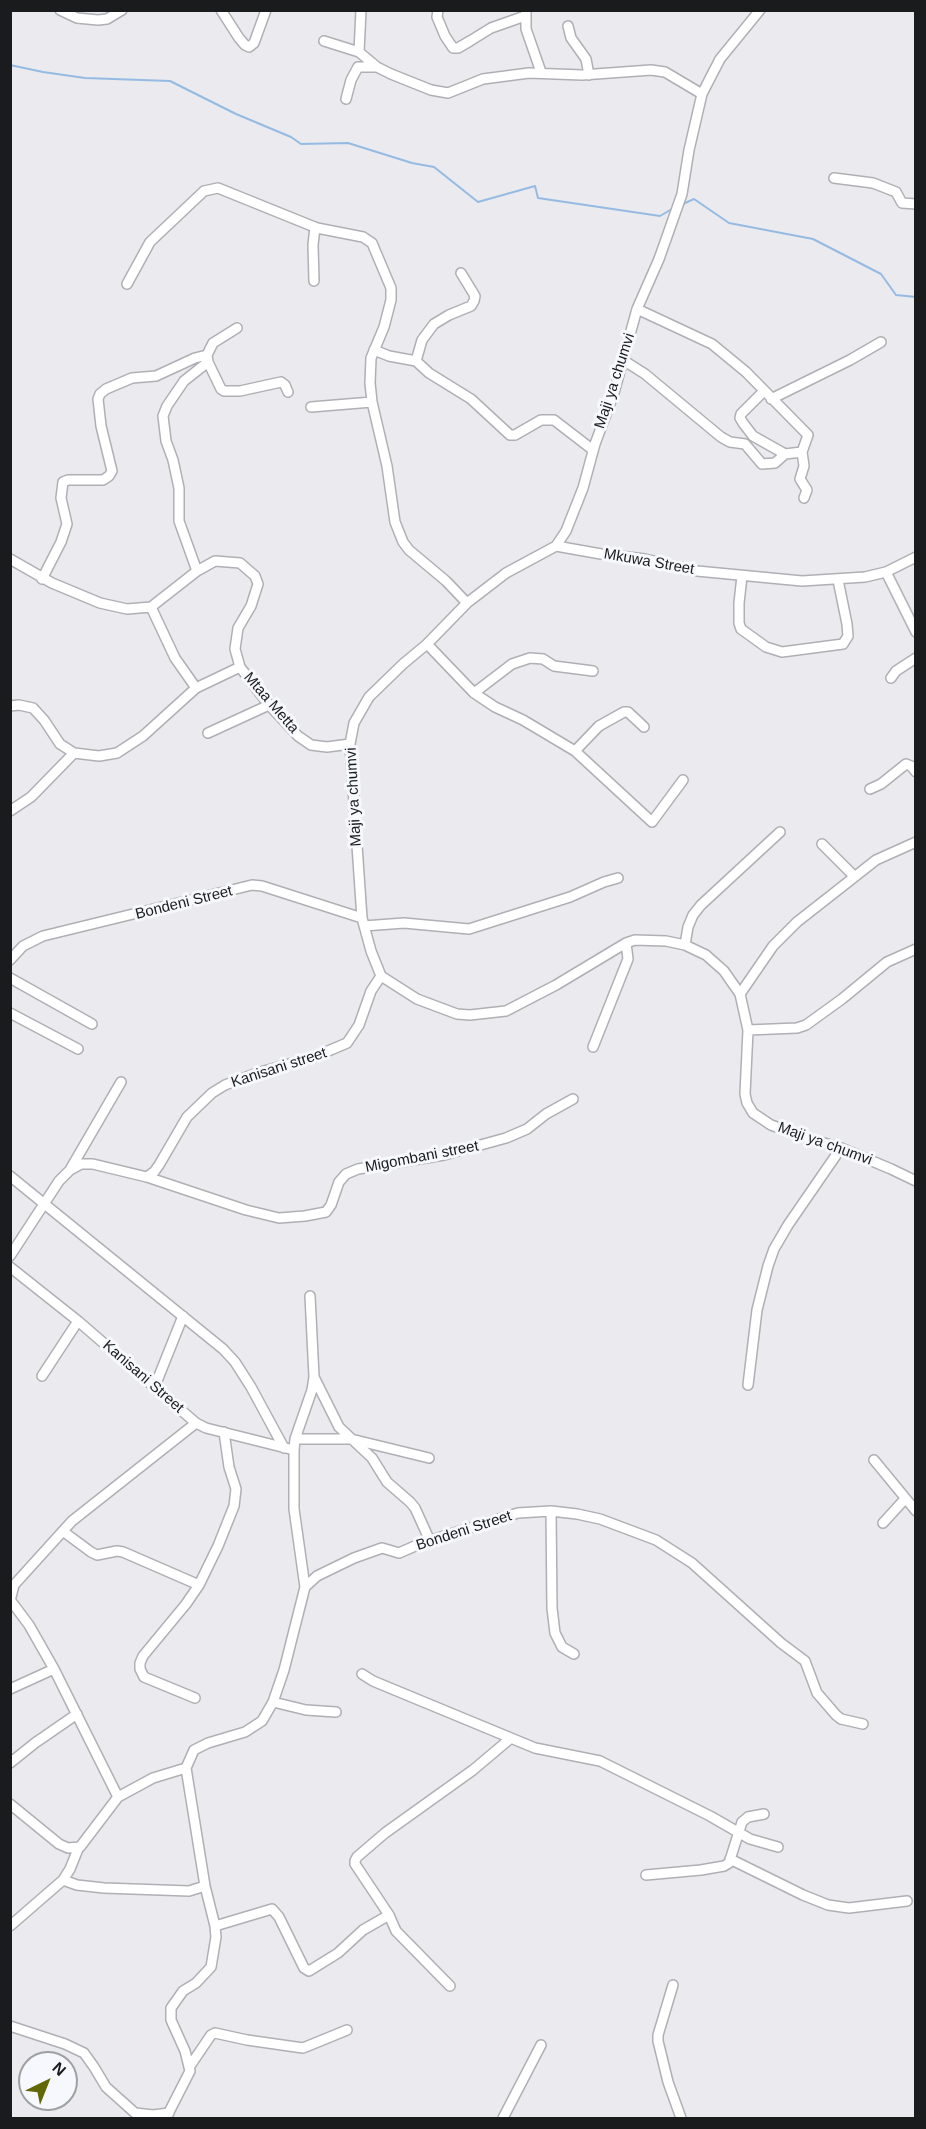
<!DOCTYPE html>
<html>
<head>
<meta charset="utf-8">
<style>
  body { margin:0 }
  #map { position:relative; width:926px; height:2129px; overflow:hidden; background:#eaeaef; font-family:Arial,sans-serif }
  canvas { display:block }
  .frame { position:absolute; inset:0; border:12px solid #1a1b1c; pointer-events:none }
  .north { position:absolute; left:18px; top:2051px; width:60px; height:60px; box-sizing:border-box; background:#f7f8fd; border:2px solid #9fa0a3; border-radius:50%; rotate:43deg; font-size:16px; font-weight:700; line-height:24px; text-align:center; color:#1a1b1c }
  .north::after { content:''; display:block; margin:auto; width:21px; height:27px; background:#636806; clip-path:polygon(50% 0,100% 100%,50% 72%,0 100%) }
</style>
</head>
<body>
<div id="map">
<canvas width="926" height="2129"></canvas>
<div class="frame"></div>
<div class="north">N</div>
</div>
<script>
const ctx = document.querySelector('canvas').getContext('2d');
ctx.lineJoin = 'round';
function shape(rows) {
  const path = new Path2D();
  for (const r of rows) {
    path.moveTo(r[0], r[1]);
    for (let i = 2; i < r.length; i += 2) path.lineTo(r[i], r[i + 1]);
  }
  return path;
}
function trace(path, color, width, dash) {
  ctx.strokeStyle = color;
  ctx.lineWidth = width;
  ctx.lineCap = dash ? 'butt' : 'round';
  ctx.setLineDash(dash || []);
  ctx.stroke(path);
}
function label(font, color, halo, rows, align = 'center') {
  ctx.font = font + ' Arial,sans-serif';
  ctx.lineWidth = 6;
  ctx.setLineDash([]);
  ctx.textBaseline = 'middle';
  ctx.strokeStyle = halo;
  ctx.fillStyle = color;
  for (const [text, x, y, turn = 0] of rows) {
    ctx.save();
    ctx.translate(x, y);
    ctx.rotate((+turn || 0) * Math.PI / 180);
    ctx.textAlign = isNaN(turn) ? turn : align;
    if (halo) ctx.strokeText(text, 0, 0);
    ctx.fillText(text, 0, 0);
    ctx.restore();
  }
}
const stream = shape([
  [10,65,43,72,85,78,170,81,236,114,291,137,301,144,348,143,412,163,434,167,478,202,535,186,538,198,660,216,672,209],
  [683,204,694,199,729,223,813,239,881,274,896,295,916,297]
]);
const minor = shape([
  [60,10,77,18,98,20,107,19,122,10],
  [221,10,239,38,245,45,249,47,254,43,266,10],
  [361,10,359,52,377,67,391,74,431,90,448,93,483,79,529,73,582,75,651,70,665,72,702,94],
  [438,10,437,17,445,36,453,48,458,48,470,41,491,28,525,16],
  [760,10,720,59,702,94,689,150,682,194,659,259,637,309,614,393,595,444,583,488,566,531,556,546,506,573,467,603,427,644,403,664,369,697,354,723,350,744,362,918,371,951,381,976,417,999,457,1014,470,1015,506,1011,556,985,626,943,635,940,666,941,685,945,706,955,724,971,740,994,748,1030,745,1094,747,1103,753,1113,771,1125,807,1138,841,1148,891,1169,916,1181],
  [526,11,526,29,541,72],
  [568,26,571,38,586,59,589,75],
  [324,41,359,52],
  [346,99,351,80,358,67,377,67],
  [834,178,873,183,896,192,902,203,916,204],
  [461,273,475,296,474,301,471,306,449,315,434,324,422,340,416,361,429,373,471,399,510,435,515,435,541,420,554,420,593,450],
  [314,281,313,245,315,227],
  [127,284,150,242,204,191,218,188,317,228,363,237,372,243,391,288,391,300,384,327,371,358,370,383,372,402,387,466,395,522,403,542,409,550,446,581,467,603],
  [637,309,712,344,746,372,808,435,802,452,804,466,800,479,807,490,804,498],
  [374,350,389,356,416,361],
  [623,360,645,374,721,437,730,442,745,444,762,464,775,463,785,454],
  [208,362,221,389,224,391,240,391,281,382,285,385,288,392],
  [764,391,741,414,740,418,743,423,753,436,785,454,802,452],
  [771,399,850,360,881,342],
  [311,407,372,402],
  [556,546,601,554,645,559,697,571,802,581,865,577,886,572,916,557],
  [10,559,52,583,100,603,127,609,151,607,197,571,215,561,240,563,255,576,258,584,251,606,238,628,235,649,240,667,269,705,298,736,311,745,327,747,350,744],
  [197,571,179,521,179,488,173,460,166,441,163,416,167,406,184,381,208,362,207,355],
  [886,572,916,632],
  [742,576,739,603,739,623,741,629,766,647,782,652,843,644,848,636,847,624,838,580],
  [42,579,61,542,67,524,61,498,63,482,68,480,103,480,109,476,112,471,101,426,98,399,100,394,106,389,132,378,156,376,195,358,207,355,213,343,237,328],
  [151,607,175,658,196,688],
  [427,644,474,693,495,707,523,720,575,751,599,726,624,712,628,712,644,727],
  [891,678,896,671,916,658],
  [474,693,512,664,530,658,543,659,554,666,593,671],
  [10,706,19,705,33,708,44,720,60,744,74,753],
  [208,733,269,705],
  [575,751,652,822,683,780],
  [870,789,881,784,906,764,911,766,916,772],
  [10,811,31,797,74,753,99,756,117,753,143,736,196,688,240,667],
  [822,844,854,876],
  [364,926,404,923,469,929,570,897,604,882,618,878],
  [685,945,688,927,693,915,701,905,780,832],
  [10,960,23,946,43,936,252,885,262,886,362,918],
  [10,978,92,1024],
  [740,994,773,946,797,922,876,860,916,842],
  [10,1013,78,1049],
  [748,1030,797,1028,806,1025,842,999,887,962,916,949],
  [593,1047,628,959,626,943],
  [71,1168,121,1082],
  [10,1176,223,1349,235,1362,251,1387,284,1448],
  [147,1177,246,1210,279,1218,305,1216,326,1212,331,1205,339,1182,346,1174,358,1169,444,1155,506,1138,527,1129,546,1114,573,1099],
  [10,1256,59,1181,70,1170,81,1164,93,1164,147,1177,154,1172,159,1165,187,1117,212,1093,225,1085,257,1073,314,1057,347,1043,359,1025,371,991,381,976],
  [10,1267,78,1321,196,1423,206,1428,294,1450],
  [42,1376,78,1321],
  [314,1377,339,1427,372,1458,387,1482,410,1502,415,1508,430,1541],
  [748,1385,757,1310,768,1266,774,1249,788,1225,841,1148],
  [155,1386,183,1316],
  [295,1439,351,1439,429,1458],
  [874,1460,916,1511],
  [551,1511,552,1608,555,1633,562,1647,574,1654],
  [883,1523,904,1500],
  [64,1532,91,1552,97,1555,117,1551,123,1552,199,1585],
  [305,1587,294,1509,294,1450,295,1439,312,1390,314,1377,310,1296],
  [10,1601,14,1585,72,1521,196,1423],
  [11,1601,29,1625,54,1669,118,1797],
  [362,1674,373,1681,535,1748,600,1761,710,1816,750,1839,778,1847],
  [10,1689,54,1669],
  [195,1698,144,1677,140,1669,140,1663,143,1656,186,1604,199,1585,218,1546,234,1506,236,1489,229,1467,224,1432],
  [273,1702,306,1710,336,1712],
  [10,1763,35,1743,77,1714],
  [10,1804,59,1844,68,1848,80,1847,118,1797,153,1778,186,1768,194,1750,208,1743,245,1732,262,1721,273,1702,284,1670,305,1587,317,1576,354,1558,382,1548,399,1553,422,1543,518,1513,551,1511,577,1514,600,1519,656,1540,692,1563,781,1643,805,1661,817,1693,836,1715,841,1719,863,1724],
  [730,1859,803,1895,828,1905,849,1908,907,1901],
  [646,1875,701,1870,724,1866,729,1863,742,1822,748,1817,764,1814],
  [63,1880,77,1885,104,1888,189,1891,205,1886],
  [10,1926,63,1880,70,1869,78,1849],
  [215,1926,272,1909,279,1917,304,1968,309,1971,338,1953,363,1930,389,1915],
  [673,1985,658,2035,658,2041,668,2082,681,2118],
  [450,1986,396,1931,389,1915,355,1864,355,1861,357,1857,385,1833,473,1770,511,1738],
  [10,2026,65,2044,84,2053,94,2067,106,2087,135,2113,153,2115,169,2113],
  [190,2066,211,2035,215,2033,247,2040,303,2048,347,2030],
  [166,2118,190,2071,185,2051,171,2020,171,2008,183,1991,196,1983,211,1967,216,1937,215,1926,205,1886,186,1768],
  [503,2118,541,2045]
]);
const streetNames = [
  ["Maji ya chumvi",615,381,-72],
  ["Mkuwa Street",649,562,10],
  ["Mtaa Metta",271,703,49],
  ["Maji ya chumvi",354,797,-93],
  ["Bondeni Street",184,903,-14],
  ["Kanisani street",279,1068,-18],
  ["Maji ya chumvi",825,1144,20],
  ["Migombani street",422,1157,-11],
  ["Kanisani Street",143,1377,41],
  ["Bondeni Street",464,1531,-18]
];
trace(stream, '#95bbe3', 2);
trace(minor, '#afb0b5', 12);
trace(minor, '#fff', 9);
label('15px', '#1a1b1c', '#f7f8fd', streetNames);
</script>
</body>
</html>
